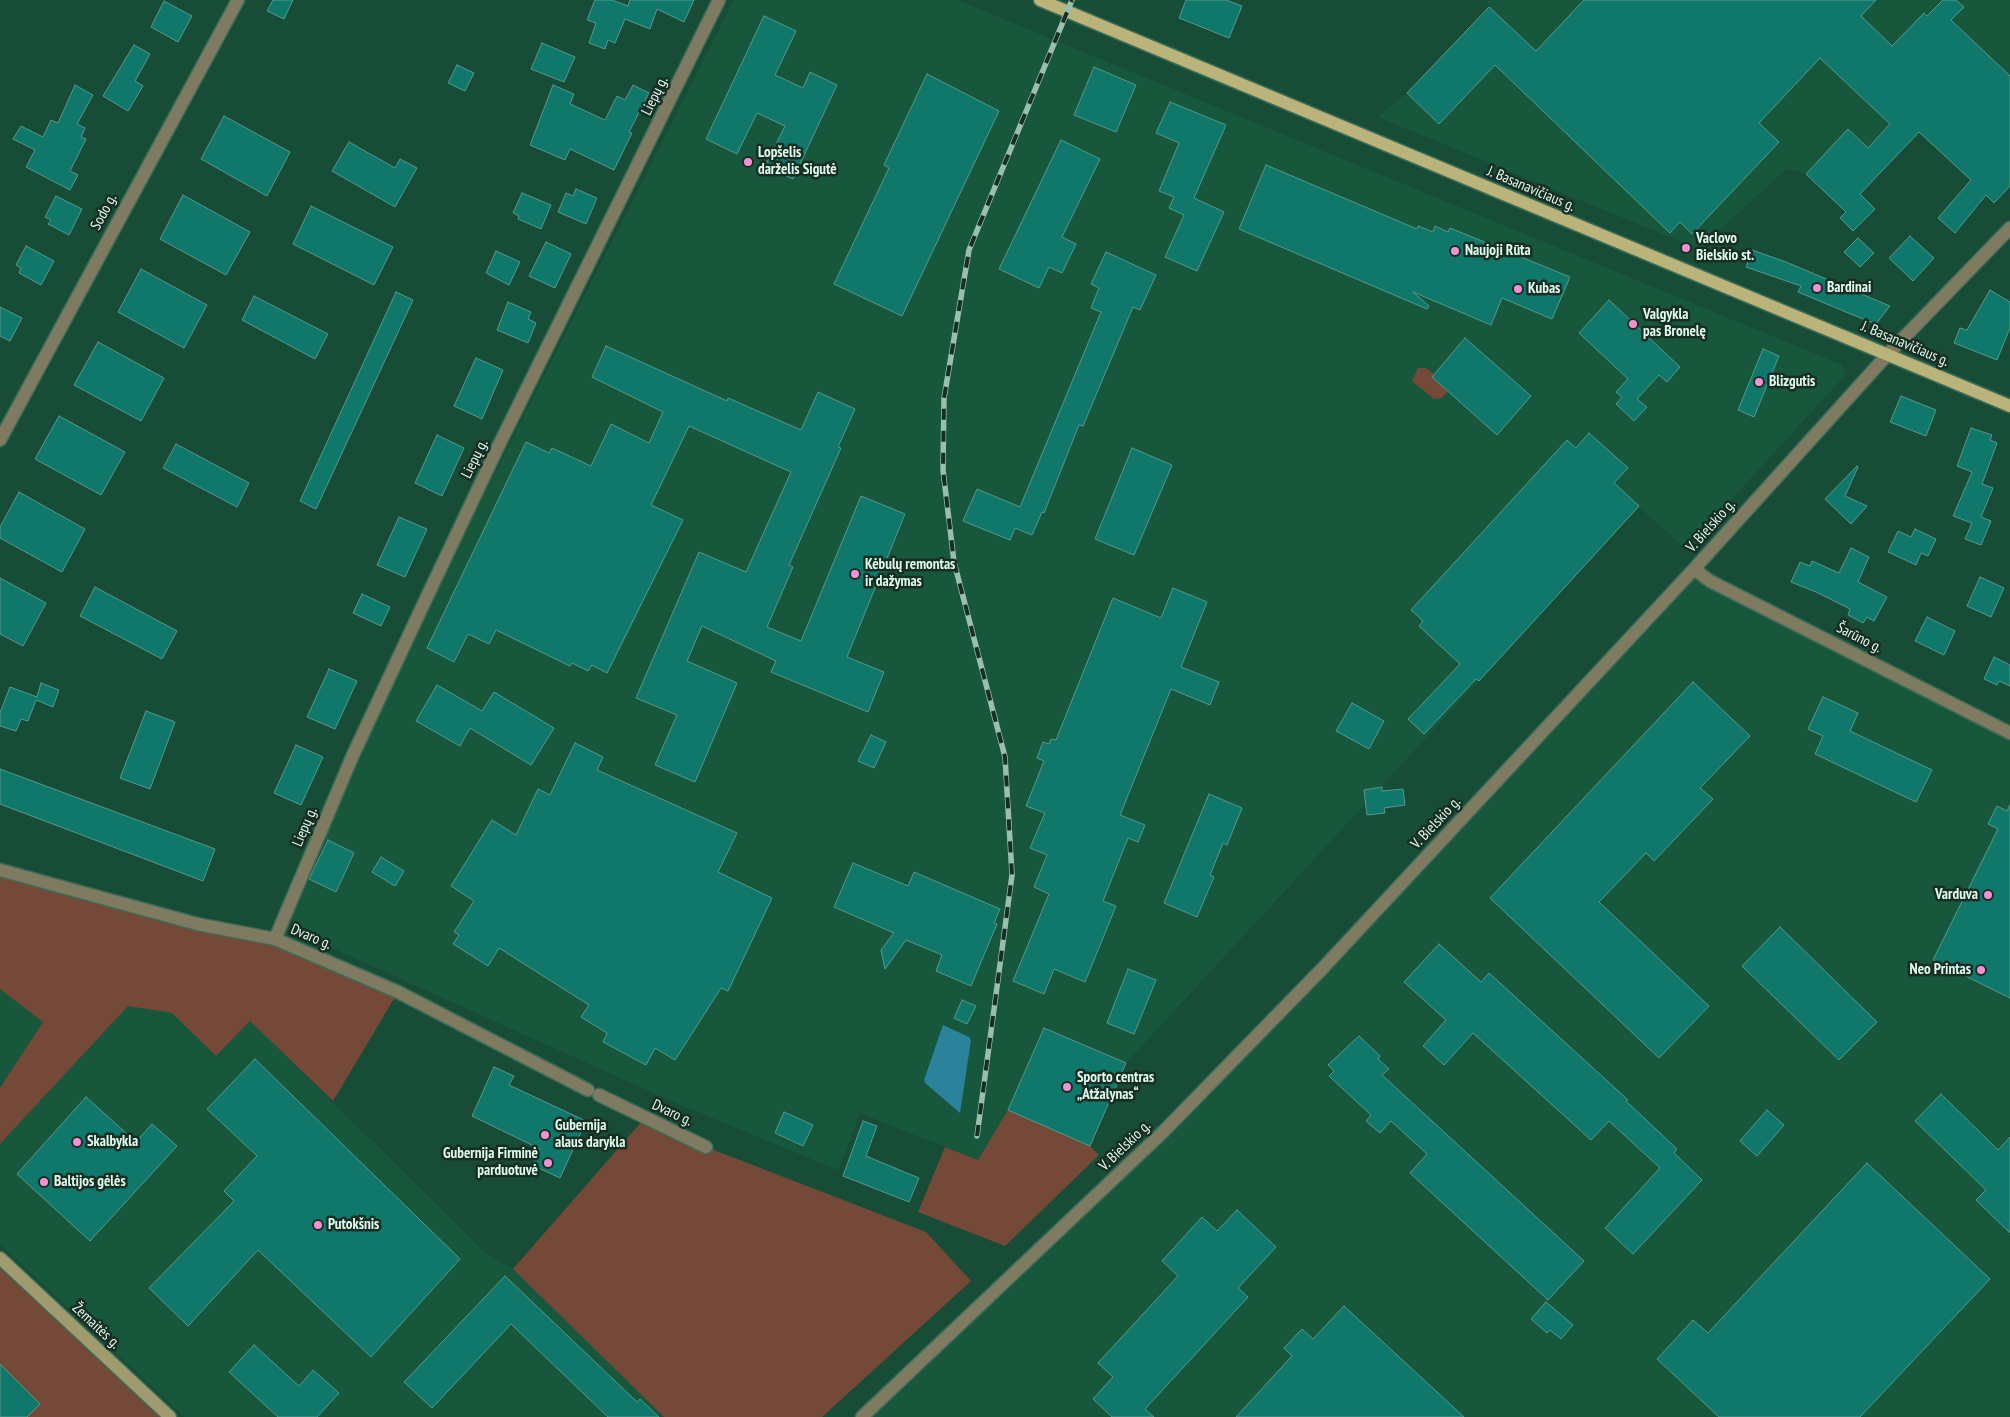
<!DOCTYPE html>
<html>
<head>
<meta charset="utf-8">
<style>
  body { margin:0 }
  canvas { display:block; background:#174d36 }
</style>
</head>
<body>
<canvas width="2010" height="1417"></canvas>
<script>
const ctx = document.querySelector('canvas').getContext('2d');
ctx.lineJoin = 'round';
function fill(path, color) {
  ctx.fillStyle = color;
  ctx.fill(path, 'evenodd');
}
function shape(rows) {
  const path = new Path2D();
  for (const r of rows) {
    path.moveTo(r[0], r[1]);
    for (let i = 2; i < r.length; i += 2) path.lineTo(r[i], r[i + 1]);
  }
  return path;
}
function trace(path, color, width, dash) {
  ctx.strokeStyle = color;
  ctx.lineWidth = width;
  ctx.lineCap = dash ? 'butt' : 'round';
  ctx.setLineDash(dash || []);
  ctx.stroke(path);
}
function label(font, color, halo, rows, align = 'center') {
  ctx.font = font + ' "PT Sans Narrow",sans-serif';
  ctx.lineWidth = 5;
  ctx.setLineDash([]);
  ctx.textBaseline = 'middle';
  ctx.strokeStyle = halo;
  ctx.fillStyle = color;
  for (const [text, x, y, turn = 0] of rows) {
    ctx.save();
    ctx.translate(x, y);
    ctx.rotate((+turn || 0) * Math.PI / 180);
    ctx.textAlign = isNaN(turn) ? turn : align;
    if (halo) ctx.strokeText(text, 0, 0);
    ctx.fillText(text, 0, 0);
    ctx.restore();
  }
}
const built = shape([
  [734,0,957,0,1842,365,1845,375,1686,549,1639,507,1126,1063,1044,1028,1008,1110,978,1160,860,1113,838,1170,667,1099,295,931,290,912,425,612],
  [1488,0,2010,0,2010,186,1994,203,1919,132,1844,210,1806,174,1787,168,1699,249,1378,117,1407,93,1489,7],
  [1694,569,2010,733,2010,1417,862,1417,1163,1132],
  [0,989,43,1022,0,1088],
  [128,1006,172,1013,216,1056,250,1021,487,1254,513,1269,664,1417,185,1417,0,1244,0,1144]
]);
const green = shape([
  [1418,368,1426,368,1434,374,1432,377,1448,391,1442,398,1434,399,1412,381],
  [0,870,275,939,398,992,333,1101,250,1021,216,1056,172,1013,128,1006,0,1144,0,1088,43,1022,0,989],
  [1008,1110,1090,1146,1099,1155,1005,1246,918,1212,945,1147,978,1160],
  [644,1119,706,1147,926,1232,971,1281,822,1417,664,1417,513,1269],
  [0,1258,165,1412,159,1417,0,1417]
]);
const water = shape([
  [943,1025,969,1037,971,1040,960,1113,925,1083,924,1080]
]);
const building = shape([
  [273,0,293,0,284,19,267,11,273,0],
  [595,0,612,0,628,6,630,0,694,0,684,22,657,9,650,29,625,19,615,43,608,40,605,49,589,43,596,23,587,20,595,0],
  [1186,0,1226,0,1242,6,1229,38,1179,18,1186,0],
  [1584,0,1876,0,1861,16,1892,46,1924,13,1927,16,1943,0,1956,0,1964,7,1951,20,2010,76,2010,186,1994,203,1986,195,1955,233,1938,218,1971,180,1919,132,1860,194,1875,209,1853,231,1840,218,1846,212,1806,174,1848,129,1868,148,1890,124,1820,58,1759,123,1779,142,1692,234,1680,222,1670,233,1495,65,1439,124,1407,93,1489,7,1536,51,1584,0],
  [164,1,192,16,178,42,151,27,164,1],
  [764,16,796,31,775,75,803,88,810,72,837,85,793,179,765,166,785,126,757,113,737,154,706,139,764,16],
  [542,43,575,57,564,82,531,69,542,43],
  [134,45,150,54,135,81,143,86,128,111,103,96,134,45],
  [457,65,474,73,465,91,448,83,457,65],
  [1094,67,1136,85,1116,132,1074,115,1094,67],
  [927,74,999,111,902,316,834,284,889,168,884,165,927,74],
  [75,85,93,95,77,124,85,128,81,137,86,139,70,171,78,175,70,190,26,167,35,150,13,139,21,126,43,137,51,120,58,123,75,85],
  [553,85,574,94,570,104,605,120,617,96,625,100,633,85,649,93,629,132,632,133,614,170,570,149,565,160,530,145,553,85],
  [1170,102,1226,125,1194,198,1224,212,1197,271,1165,257,1184,215,1169,208,1174,197,1159,191,1179,143,1156,133,1170,102],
  [224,116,290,152,267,196,201,159,224,116],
  [1061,140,1100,159,1062,237,1076,244,1062,273,1049,267,1039,288,999,269,1061,140],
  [349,142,395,168,400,159,417,168,395,207,332,171,349,142],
  [1266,165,1417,229,1418,226,1433,232,1435,226,1448,232,1450,228,1570,277,1552,319,1502,298,1491,325,1413,292,1429,306,1427,309,1239,229,1266,165],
  [576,189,597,198,586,224,558,212,566,193,573,196,576,189],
  [522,193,551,205,541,229,518,219,519,216,513,213,522,193],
  [183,195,250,232,226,275,160,239,183,195],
  [56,196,82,209,69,235,48,224,51,220,45,217,56,196],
  [311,206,393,247,374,285,293,244,311,206],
  [1910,236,1934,258,1913,281,1889,258,1910,236],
  [1858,238,1874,253,1860,267,1844,252,1858,238],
  [546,242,571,254,555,288,529,276,546,242],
  [26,246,54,261,41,285,19,273,21,268,16,265,26,246],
  [1752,250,1786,262,1890,306,1876,324,1853,315,1798,292,1801,286,1746,267,1752,250],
  [496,251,520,262,509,285,486,273,496,251],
  [1106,252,1156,275,1140,310,1133,307,1083,426,1079,425,1044,513,1042,512,1032,535,1015,528,1010,540,963,521,977,489,1020,507,1101,312,1091,308,1099,288,1091,284,1106,252],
  [141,269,207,305,184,348,118,312,141,269],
  [1990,290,2010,302,2010,328,1997,360,1954,343,1960,328,1967,330,1990,290],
  [396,292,413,300,316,509,300,501,396,292],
  [254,296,328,334,315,359,242,320,254,296],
  [1609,300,1680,367,1667,382,1659,375,1637,399,1647,407,1634,421,1616,404,1622,397,1616,392,1628,379,1579,333,1609,300],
  [508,302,531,312,528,319,536,323,528,343,497,330,508,302],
  [0,307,22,318,10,341,0,336,0,307],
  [1465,338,1531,396,1497,435,1432,377,1465,338],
  [98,342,164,378,141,421,74,385,98,342],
  [606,346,727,401,728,398,801,430,818,392,855,409,838,447,841,448,789,565,793,567,767,627,801,641,861,496,905,514,847,657,884,672,868,712,771,672,776,661,702,626,687,661,737,683,695,782,655,765,677,715,636,698,699,552,746,572,791,472,689,426,651,505,683,520,607,673,592,665,588,671,572,663,570,666,496,630,489,644,468,634,454,662,427,648,526,442,549,453,552,448,591,466,611,424,649,443,663,412,592,377,606,346],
  [1763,349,1779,356,1754,417,1738,410,1763,349],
  [476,358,503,370,482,419,454,406,476,358],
  [1901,396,1936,410,1926,436,1890,422,1901,396],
  [59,416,125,452,101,495,35,459,59,416],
  [1971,428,1992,435,1990,440,1997,443,1982,484,1993,488,1981,517,1991,521,1981,545,1965,539,1972,523,1953,516,1972,472,1957,466,1971,428],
  [1589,433,1628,468,1614,483,1639,506,1479,681,1476,679,1424,734,1408,719,1460,664,1419,626,1423,621,1411,610,1567,440,1576,448,1589,433],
  [437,435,464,448,442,496,415,483,437,435],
  [176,444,249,483,237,507,163,468,176,444],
  [1132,448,1172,465,1134,555,1095,539,1132,448],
  [1857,466,1858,467,1845,496,1867,506,1851,524,1825,499,1857,466],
  [19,492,85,529,62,572,0,538,0,527,19,492],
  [399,517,427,529,405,577,377,565,399,517],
  [1915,529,1936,539,1928,556,1921,553,1916,565,1888,552,1898,531,1911,537,1915,529],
  [1851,548,1869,557,1858,582,1887,597,1874,621,1867,617,1863,623,1848,615,1850,609,1816,592,1791,582,1800,562,1810,566,1812,561,1839,573,1851,548],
  [1980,577,2004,588,1991,617,1967,606,1980,577],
  [0,578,46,603,23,646,0,634,0,578],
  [95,587,177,631,162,659,80,616,95,587],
  [1173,588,1207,602,1181,667,1219,682,1210,705,1171,689,1120,815,1145,825,1138,842,1128,838,1103,901,1116,906,1085,982,1054,969,1044,994,1013,981,1049,894,1034,887,1047,855,1030,848,1045,813,1026,806,1044,761,1037,758,1043,742,1049,744,1051,739,1056,740,1113,598,1161,618,1173,588],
  [362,594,390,607,381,626,353,613,362,594],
  [1927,617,1955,631,1944,655,1915,641,1927,617],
  [1994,657,2010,665,2010,686,1999,681,1997,685,1984,679,1994,657],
  [329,669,357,681,335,729,307,717,329,669],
  [1693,682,1750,736,1700,788,1713,799,1654,861,1646,853,1599,902,1709,1006,1659,1058,1490,898,1693,682],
  [41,683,59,690,53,707,36,700,28,721,21,719,16,731,0,726,0,713,10,687,37,697,41,683],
  [437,685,482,711,494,692,554,728,531,765,470,728,460,746,416,721,437,685],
  [1823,697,1858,713,1850,731,1932,770,1916,802,1815,754,1823,736,1808,729,1823,697],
  [1352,703,1384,721,1369,749,1336,731,1352,703],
  [146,711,175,722,150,789,120,778,146,711],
  [871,735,886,742,874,768,858,761,871,735],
  [575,743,603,757,597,770,737,833,718,872,772,898,728,991,721,988,675,1060,655,1048,646,1065,603,1042,607,1033,581,1017,589,1005,499,948,488,966,453,944,459,935,454,932,474,901,451,886,492,820,516,835,538,789,550,795,575,743],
  [296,745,323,757,301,805,274,793,296,745],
  [0,769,215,849,203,881,0,804,0,769],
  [1382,787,1382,791,1403,789,1405,805,1384,808,1385,813,1367,815,1364,790,1382,787],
  [1209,794,1242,808,1227,845,1223,843,1210,875,1214,877,1197,917,1164,903,1209,794],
  [2010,805,2010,998,1933,960,1998,829,1988,824,1997,806,2007,811,2010,805],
  [328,840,354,853,336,892,309,879,328,840],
  [381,857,404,871,395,886,372,872,381,857],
  [853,863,908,886,914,872,1000,909,994,923,997,924,971,986,936,971,942,955,906,940,885,969,881,950,894,933,834,907,853,863],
  [1780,927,1877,1022,1839,1060,1742,966,1780,927],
  [1439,944,1481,982,1489,973,1628,1100,1626,1101,1677,1149,1674,1153,1702,1180,1633,1254,1605,1228,1660,1168,1609,1121,1591,1140,1473,1033,1444,1065,1423,1046,1446,1020,1404,982,1439,944],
  [1128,969,1156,980,1134,1034,1107,1023,1128,969],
  [962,1000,976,1006,967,1024,954,1018,962,1000],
  [1044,1028,1126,1063,1090,1146,1008,1110,1044,1028],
  [1359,1036,1380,1056,1378,1059,1389,1069,1382,1075,1584,1261,1548,1300,1410,1173,1427,1154,1391,1121,1380,1133,1366,1121,1371,1115,1329,1076,1334,1071,1328,1065,1359,1036],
  [255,1059,460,1259,371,1357,258,1250,188,1326,149,1288,234,1201,224,1191,257,1156,207,1109,255,1059],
  [494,1067,514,1076,509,1085,586,1121,560,1178,532,1165,540,1149,472,1116,494,1067],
  [1941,1094,1998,1150,2010,1137,2010,1233,1976,1200,1986,1190,1915,1121,1941,1094],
  [86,1097,136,1142,152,1124,177,1146,90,1241,17,1174,86,1097],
  [1767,1110,1784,1125,1757,1156,1740,1141,1767,1110],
  [784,1112,813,1125,803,1146,775,1133,784,1112],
  [863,1121,877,1126,866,1156,919,1178,909,1202,843,1176,863,1121],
  [1867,1163,1990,1279,1860,1417,1719,1417,1657,1359,1693,1320,1708,1333,1867,1163],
  [1237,1210,1276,1247,1238,1288,1248,1297,1145,1409,1154,1417,1112,1417,1093,1399,1113,1377,1098,1363,1178,1276,1162,1261,1202,1217,1217,1231,1237,1210],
  [505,1276,637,1402,640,1399,659,1417,608,1417,511,1324,432,1408,404,1382,505,1276],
  [1546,1302,1573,1325,1561,1339,1550,1330,1547,1333,1531,1319,1546,1302],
  [1344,1306,1464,1417,1236,1417,1292,1356,1284,1348,1302,1329,1313,1339,1344,1306],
  [254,1345,299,1386,313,1370,339,1393,317,1417,278,1417,229,1372,254,1345],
  [0,1364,40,1404,27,1417,0,1417,0,1364]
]);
const street = shape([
  [0,440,238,0],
  [1694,569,1710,581,2010,733],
  [0,870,197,924,275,939,398,992,588,1090],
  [275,939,353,755,424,603,497,449,719,0],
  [599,1095,706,1147],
  [862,1417,1163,1132,1322,969,1694,569,1888,354,2010,228]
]);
const secondary = shape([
  [0,1258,170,1417]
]);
const primary = shape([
  [1040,0,2010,406]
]);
const rail = shape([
  [977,1136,1012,875,1005,757,954,562,943,470,944,398,969,250,1072,0]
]);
const markers = [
  [748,162,5,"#f591d2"],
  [1686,248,5,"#f591d2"],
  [1455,251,5,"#f591d2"],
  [1817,288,5,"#f591d2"],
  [1518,289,5,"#f591d2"],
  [1633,324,5,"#f591d2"],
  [1759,382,5,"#f591d2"],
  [855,574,5,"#f591d2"],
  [1988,895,5,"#f591d2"],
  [1981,970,5,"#f591d2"],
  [1067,1087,5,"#f591d2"],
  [545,1135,5,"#f591d2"],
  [77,1142,5,"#f591d2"],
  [548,1163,5,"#f591d2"],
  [44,1182,5,"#f591d2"],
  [318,1225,5,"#f591d2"]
];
const streetNames = [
  ["Liepų g.",655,96,-64],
  ["J. Basanavičiaus g.",1531,189,23],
  ["Sodo g.",104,212,-62],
  ["J. Basanavičiaus g.",1905,344,23],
  ["Liepų g.",475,459,-64],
  ["V. Bielskio g.",1711,526,-48],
  ["Šarūno g.",1859,638,27],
  ["V. Bielskio g.",1436,823,-47],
  ["Liepų g.",305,827,-67],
  ["Dvaro g.",311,937,23],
  ["Dvaro g.",672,1113,25],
  ["V. Bielskio g.",1125,1146,-44],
  ["Žemaitės g.",96,1326,43]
];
const poiNames = [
  ["Lopšelis",758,153],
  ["darželis Sigutė",758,170],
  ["Vaclovo",1696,239],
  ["Bielskio st.",1696,256],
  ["Naujoji Rūta",1465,251],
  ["Bardinai",1827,288],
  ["Kubas",1528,289],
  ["Valgykla",1643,315],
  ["pas Bronelę",1643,332],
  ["Blizgutis",1769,382],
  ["Kėbulų remontas",865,565],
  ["ir dažymas",865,582],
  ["Varduva",1978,895,"right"],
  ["Neo Printas",1971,970,"right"],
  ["Sporto centras",1077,1078],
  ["„Atžalynas“",1077,1095],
  ["Gubernija",555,1126],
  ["alaus darykla",555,1143],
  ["Skalbykla",87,1142],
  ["Gubernija Firminė",538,1154,"right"],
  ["parduotuvė",538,1171,"right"],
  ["Baltijos gėlės",54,1182],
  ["Putokšnis",328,1225]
];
fill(built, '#17583d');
fill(green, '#754938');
fill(water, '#2b829b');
fill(building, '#10786b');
trace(building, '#57988d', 1);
trace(street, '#3b6c57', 15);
trace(secondary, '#3b6c57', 15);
trace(primary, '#3b6c57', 15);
trace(street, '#7f7b60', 12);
trace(secondary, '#a09b6f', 12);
trace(primary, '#bab37a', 12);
trace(rail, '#9abfad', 5.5);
trace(rail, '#182d23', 4, [11]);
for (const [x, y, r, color] of markers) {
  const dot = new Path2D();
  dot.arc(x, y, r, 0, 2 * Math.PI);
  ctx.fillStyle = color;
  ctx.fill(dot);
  trace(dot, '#182d23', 2);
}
label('15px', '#dffbec', '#182d23', streetNames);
label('bold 15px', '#dffbec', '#182d23', poiNames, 'left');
</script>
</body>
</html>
